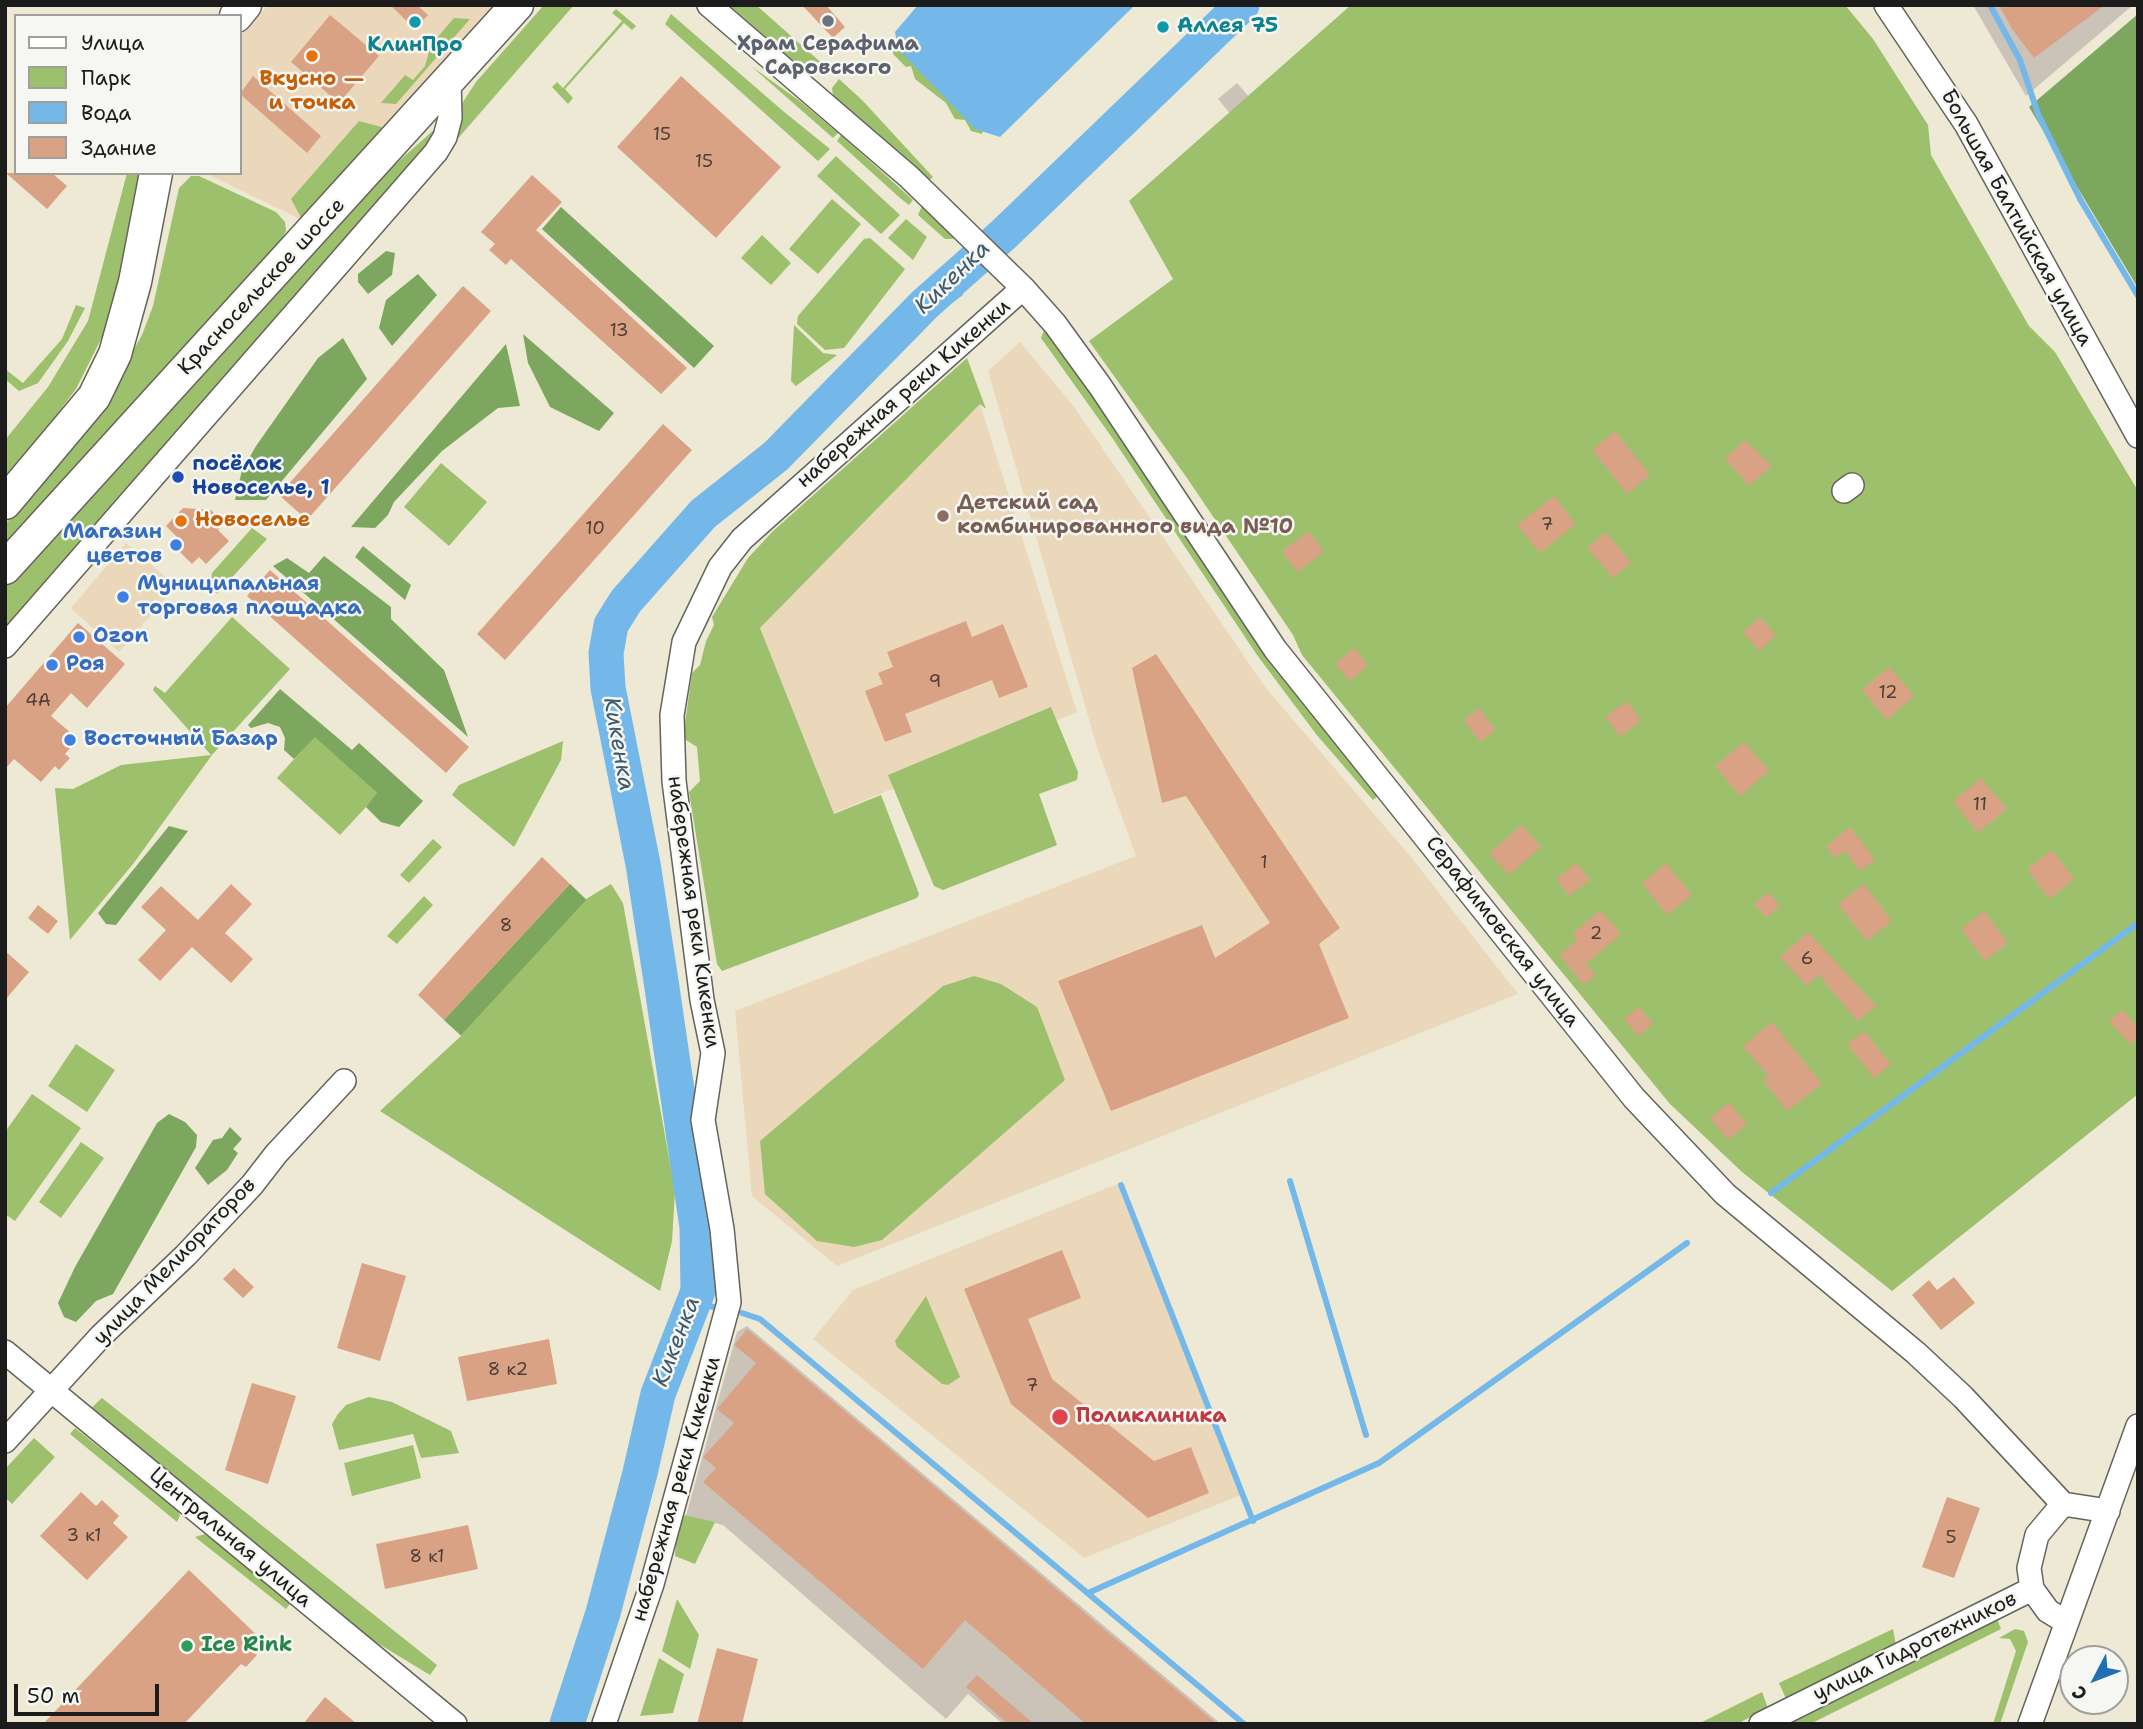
<!DOCTYPE html>
<html>
<head>
<meta charset="utf-8">
<style>
  body { margin:0 }
  #map { position:relative; width:2143px; height:1729px; overflow:hidden; background:#ede9d4; font-family:"Shantell Sans",sans-serif }
  canvas { display:block }
  .frame { position:absolute; inset:0; border:7px solid #1c1c1c; pointer-events:none }
  .legend { position:absolute; left:14px; top:14px; width:228px; height:161px; box-sizing:border-box; background:#f6f6f2; border:2px solid #9f9f9c; margin:0; padding:9px 12px; list-style:none; font-size:21px; color:#1c1c1c }
  .legend li { display:flex; align-items:center; gap:14px; height:35px }
  .legend b { width:35px; border:2px solid #9f9f9c }
  .north { position:absolute; left:2059px; top:1645px; width:70px; height:70px; box-sizing:border-box; background:#f6f6f2; border:2px solid #9f9f9c; border-radius:50%; rotate:228deg; font-size:19px; font-weight:700; line-height:28px; text-align:center; color:#1c1c1c }
  .north::after { content:''; display:block; margin:auto; width:24px; height:32px; background:#1f6fb2; clip-path:polygon(50% 0,100% 100%,50% 72%,0 100%) }
  .scale { position:absolute; left:14px; top:1684px; width:145px; height:32px; box-sizing:border-box; border:4px solid #1c1c1c; border-top:0; padding-left:9px; font-size:21px; line-height:24px; white-space:nowrap; color:#1c1c1c; -webkit-text-stroke:5px #f6f6f2; paint-order:stroke }
</style>
</head>
<body>
<div id="map">
<canvas width="2143" height="1729"></canvas>
<div class="frame"></div>
<ul class="legend">
<li><b style="height:9px;background:#fff"></b>Улица</li>
<li><b style="height:19px;background:#9cc06b"></b>Парк</li>
<li><b style="height:19px;background:#74b8ea"></b>Вода</li>
<li><b style="height:19px;background:#daa285"></b>Здание</li>
</ul>
<div class="north">С</div>
<div class="scale">50 m</div>
</div>
<script>
const ctx = document.querySelector('canvas').getContext('2d');
ctx.lineJoin = 'round';
function fill(path, color) {
  ctx.fillStyle = color;
  ctx.fill(path, 'evenodd');
}
function shape(rows) {
  const path = new Path2D();
  for (const r of rows) {
    path.moveTo(r[0], r[1]);
    for (let i = 2; i < r.length; i += 2) path.lineTo(r[i], r[i + 1]);
  }
  return path;
}
function trace(path, color, width, dash) {
  ctx.strokeStyle = color;
  ctx.lineWidth = width;
  ctx.lineCap = dash ? 'butt' : 'round';
  ctx.setLineDash(dash || []);
  ctx.stroke(path);
}
function label(font, color, halo, rows, align = 'center') {
  ctx.font = font + ' "Shantell Sans",sans-serif';
  ctx.lineWidth = 5;
  ctx.setLineDash([]);
  ctx.textBaseline = 'middle';
  ctx.strokeStyle = halo;
  ctx.fillStyle = color;
  for (const [text, x, y, turn = 0] of rows) {
    ctx.save();
    ctx.translate(x, y);
    ctx.rotate((+turn || 0) * Math.PI / 180);
    ctx.textAlign = isNaN(turn) ? turn : align;
    if (halo) ctx.strokeText(text, 0, 0);
    ctx.fillText(text, 0, 0);
    ctx.restore();
  }
}
const built = shape([
  [268,5,494,5,306,222,205,173,240,173,240,37],
  [1020,342,1075,408,1265,687,1411,857,1518,994,837,1266,752,1196,735,1011,1136,856,1097,747,988,371],
  [980,404,1077,712,832,814,760,628],
  [126,543,176,586,119,652,71,608],
  [1117,1184,1241,1495,1084,1558,813,1339,853,1290]
]);
const industrial = shape([
  [1973,5,2133,5,2026,96],
  [1237,83,1251,99,1232,116,1218,99],
  [747,1326,1221,1724,1003,1724,968,1694,946,1719,723,1525,686,1516,737,1332]
]);
const green = shape([
  [544,5,574,5,454,143,461,105,476,82],
  [729,5,756,5,826,67,821,72,809,74],
  [1351,5,1845,5,1873,39,1928,125,1931,155,2029,326,2055,352,2138,491,2138,1094,1892,1291,1742,1172,1670,1104,1302,655,1293,635,1187,478,1089,341,1173,279,1129,201],
  [616,9,636,26,632,30,624,23,565,89,573,98,568,104,552,87,557,82,563,88,622,21,612,13],
  [671,14,783,111,830,149,818,161,665,24],
  [454,18,470,19,396,104,381,103,405,75,413,80,425,66,431,45],
  [894,42,902,43,984,127,982,134,971,131,965,120,955,119,946,103,915,79,911,66,906,67,893,54],
  [751,66,801,102,838,133,833,138],
  [839,79,862,100,933,177,929,180,833,96,832,88],
  [359,121,385,128,304,223,291,199],
  [436,128,440,130,5,627,5,582,268,303,372,185],
  [841,135,893,182,913,200,909,205,900,198,837,141],
  [836,156,900,215,881,234,817,176],
  [127,173,145,173,123,275,106,329,76,389,5,483,5,440,48,387,88,321],
  [191,176,199,176,276,212,285,222,286,231,280,242,191,339,5,550,5,525,104,402,142,335,153,306,179,188],
  [832,199,861,224,818,274,789,249],
  [922,206,946,230,954,239,945,239,918,215],
  [906,219,927,237,913,260,888,238],
  [762,235,791,263,771,285,741,258],
  [870,238,905,269,844,348,825,350,797,324,798,316,864,239],
  [76,305,85,308,68,341,38,383,19,391,5,379,5,369,23,383,62,339],
  [794,325,823,353,837,355,796,386,791,381],
  [1045,328,1067,356,1277,670,1379,795,1373,800,1316,734,1257,655,1113,439,1041,338],
  [967,358,986,409,980,404,760,628,834,814,881,795,919,894,917,898,722,971,717,964,689,792,700,781,697,747,683,738,692,673,700,665,706,641,714,625,712,617,748,558,772,532],
  [441,463,487,502,449,546,404,507],
  [252,528,267,539,217,594,210,587,212,573],
  [232,617,290,669,212,755,133,864,70,940,55,788,73,789,121,765,211,755,153,690,155,686,165,693],
  [1051,707,1078,772,1077,780,1039,794,1057,845,943,890,934,886,888,775],
  [315,736,378,794,340,835,277,778],
  [563,741,561,760,514,847,452,795,459,785],
  [433,839,442,847,409,883,400,875],
  [570,884,586,899,611,884,623,903,675,1191,672,1241,660,1291,380,1111,461,1036,444,1020],
  [424,896,433,905,397,944,387,936],
  [974,976,1001,984,1037,1007,1065,1080,882,1240,854,1247,817,1241,765,1194,760,1141,943,986],
  [76,1044,115,1070,87,1112,48,1086],
  [32,1094,81,1128,15,1221,5,1214,5,1132],
  [81,1142,104,1158,61,1218,39,1202],
  [926,1296,960,1377,948,1385,942,1384,897,1347,895,1341],
  [369,1397,392,1402,451,1431,459,1453,421,1458,413,1434,339,1450,332,1424,338,1414,346,1405],
  [102,1398,437,1665,430,1675,374,1641,89,1410],
  [75,1428,177,1510,180,1515,177,1522,70,1434],
  [34,1438,55,1457,12,1504,5,1497,5,1469],
  [413,1445,421,1478,352,1496,344,1463],
  [684,1515,715,1522,695,1564,675,1556,676,1539],
  [205,1534,292,1601,286,1609,195,1537],
  [677,1599,699,1635,690,1669,662,1651],
  [1997,1619,2001,1629,1810,1724,1785,1724],
  [1893,1629,1896,1646,1787,1701,1779,1683],
  [2015,1629,2024,1631,2028,1642,2000,1724,1993,1724,2016,1651,2010,1639,1999,1638],
  [659,1658,684,1674,673,1713,640,1716],
  [1762,1692,1768,1708,1737,1724,1698,1724]
]);
const forest = shape([
  [2138,14,2138,288,2029,107],
  [561,207,714,346,694,368,542,229],
  [386,251,395,253,392,275,368,294,358,282,358,274],
  [418,274,437,295,392,346,379,328,386,300],
  [523,334,614,413,599,431,550,407,528,363],
  [343,338,367,379,266,500,235,500,242,470,256,446,318,358],
  [506,344,520,406,498,408,442,451,394,502,388,515,375,528,351,527],
  [363,546,411,585,405,600,355,557],
  [324,556,391,607,391,619,444,670,468,737,273,566,287,558,309,573],
  [280,689,352,750,359,743,423,801,399,827,381,822,366,807,377,793,315,737,294,759,284,750,285,738,280,727,268,723,251,728,248,725],
  [169,826,188,831,116,925,106,924,98,913],
  [570,884,586,900,461,1035,444,1020],
  [169,1114,185,1122,197,1135,196,1147,113,1294,96,1301,76,1322,64,1317,58,1303,75,1267,157,1123],
  [230,1127,242,1139,233,1149,238,1153,227,1170,208,1185,195,1168,213,1140,222,1138]
]);
const water = shape([
  [918,5,1135,5,1000,137,975,129,898,49,895,32],
  [946,271,964,287,963,295,952,303,934,281]
]);
const stream = shape([
  [1990,5,2020,60,2038,114,2080,199,2138,296],
  [1003,235,1011,244],
  [1290,1181,1366,1435],
  [1121,1185,1253,1521],
  [1771,1193,2138,923],
  [695,1302,721,1309],
  [742,1313,760,1319,1244,1724],
  [1088,1593,1379,1463,1687,1243]
]);
const river = shape([
  [567,1724,603,1613,640,1473,658,1394,698,1291,697,1227,661,981,643,864,608,688,606,653,611,625,626,601,703,514,776,456,925,304,1003,235,1242,5]
]);
const building = shape([
  [390,5,417,5,428,15,415,29],
  [802,5,826,5,845,27,833,38],
  [1999,5,2105,5,2034,58,2012,29],
  [330,15,379,56,339,103,291,62],
  [253,76,321,136,307,153,240,94],
  [681,76,781,167,716,238,617,147],
  [6,173,52,173,67,186,47,209],
  [532,175,562,202,536,230,687,368,661,394,511,259,506,265,489,250,495,244,481,232],
  [463,286,491,311,307,520,279,495],
  [663,424,692,450,505,660,477,634],
  [1615,431,1650,475,1627,494,1592,450],
  [1745,440,1772,466,1749,486,1725,458],
  [1554,496,1576,524,1540,553,1517,525],
  [183,508,211,510,225,523,218,530,229,541,206,564,199,557,192,564,172,544,178,538,166,526],
  [1309,531,1324,552,1297,572,1282,551],
  [1606,532,1631,563,1613,578,1587,548],
  [270,570,469,747,446,773,247,596],
  [1760,617,1776,635,1759,651,1743,632],
  [966,621,972,637,1003,624,1028,687,999,698,992,680,905,714,912,732,885,742,865,691,883,684,878,673,893,667,887,652],
  [78,623,125,664,87,708,71,693,51,716,78,739,65,754,70,758,59,770,55,766,41,782,14,759,5,769,5,708],
  [1355,648,1368,666,1349,681,1335,663],
  [1156,654,1340,928,1319,944,1349,1018,1111,1111,1058,981,1202,925,1215,958,1270,923,1186,796,1162,803,1132,668],
  [1889,667,1914,696,1887,720,1862,690],
  [1627,701,1641,720,1620,737,1605,717],
  [1479,708,1495,730,1480,742,1464,720],
  [1744,742,1769,771,1740,796,1715,766],
  [1981,778,2007,809,1978,833,1953,801],
  [1522,825,1541,847,1509,875,1489,853],
  [1850,827,1875,860,1860,871,1845,851,1835,858,1826,846],
  [2052,850,2074,879,2049,899,2027,869],
  [542,857,570,884,444,1020,418,995],
  [1576,863,1590,880,1569,896,1556,879],
  [1666,863,1692,895,1667,915,1642,883],
  [231,884,252,904,225,933,253,959,231,983,192,947,160,981,138,960,166,930,141,907,161,886,198,920],
  [1864,884,1892,921,1867,941,1838,904],
  [1768,892,1780,906,1766,918,1754,904],
  [38,905,58,921,48,934,28,918],
  [1600,910,1621,934,1586,964,1596,975,1584,985,1559,955,1577,940,1572,934],
  [1984,911,2008,943,1985,961,1961,929],
  [1808,932,1876,1006,1857,1021,1819,975,1806,986,1780,957],
  [5,951,29,972,5,1000],
  [1639,1007,1653,1024,1638,1036,1624,1019],
  [2122,1010,2138,1027,2138,1037,2130,1045,2109,1021],
  [1772,1022,1822,1084,1787,1111,1763,1080,1768,1076,1743,1046],
  [1864,1031,1891,1064,1874,1078,1847,1044],
  [1729,1102,1747,1124,1728,1140,1710,1118],
  [1062,1250,1081,1298,1028,1319,1052,1379,1154,1461,1191,1447,1209,1493,1148,1518,1011,1404,964,1289],
  [362,1263,406,1276,380,1361,337,1348],
  [234,1268,254,1287,243,1298,223,1279],
  [1954,1277,1975,1303,1941,1330,1912,1295,1929,1280,1937,1290],
  [747,1329,1217,1724,1086,1724,965,1620,923,1669,703,1482,716,1468,703,1457,734,1423,717,1409,756,1363,734,1345],
  [549,1339,557,1384,467,1401,458,1357],
  [252,1383,296,1396,268,1484,225,1470],
  [81,1492,96,1506,102,1500,119,1516,113,1523,128,1537,87,1580,40,1536],
  [1947,1497,1980,1508,1954,1578,1922,1567],
  [468,1525,478,1569,385,1589,376,1544],
  [189,1570,263,1641,253,1652,257,1655,246,1667,241,1664,184,1724,43,1724],
  [717,1648,758,1659,742,1724,697,1724],
  [977,1675,1034,1724,1008,1724,966,1687],
  [325,1697,357,1724,303,1724]
]);
const street = shape([
  [1886,5,1966,124,2138,436],
  [1023,288,1055,324,1100,386,1275,649,1634,1098,1725,1194,1916,1353,1963,1397,2063,1504],
  [1844,491,1852,485],
  [5,646,436,152,445,137,450,118,449,81],
  [5,1352,455,1724],
  [5,1441,101,1336,186,1255,252,1185,276,1154,344,1081],
  [2063,1504,2037,1535,2029,1568,2032,1589,2048,1611,2066,1622],
  [2063,1504,2108,1511],
  [604,1724,652,1584,729,1302,722,1229,703,1120,713,1053,702,1000,674,781,672,715,684,642,720,567,742,539,1023,288,909,177,709,5],
  [1761,1724,2032,1589],
  [2030,1724,2138,1426]
]);
const secondary = shape([
  [236,16,245,5],
  [5,503,94,397,115,354,135,282,156,173],
  [5,568,517,5]
]);
const markers = [
  [828,21,7,"#6b7280"],
  [415,22,7,"#0f9aa8"],
  [1163,27,7,"#0f9aa8"],
  [312,56,7,"#e8710a"],
  [178,477,7,"#1a4fb4"],
  [943,516,7,"#8d6e63"],
  [181,521,7,"#e8710a"],
  [176,545,7,"#3f7fe0"],
  [123,597,7,"#3f7fe0"],
  [79,637,7,"#3f7fe0"],
  [52,665,7,"#3f7fe0"],
  [70,740,7,"#3f7fe0"],
  [1060,1417,9,"#e0444e"],
  [187,1646,7,"#2e9e5b"]
];
const numberNames = [
  ["15",662,135],
  ["15",704,162],
  ["13",619,331],
  ["7",1547,525],
  ["10",595,529],
  ["9",935,682],
  ["12",1888,693],
  ["4А",38,701],
  ["11",1980,805],
  ["1",1264,863],
  ["8",506,926],
  ["2",1596,934],
  ["6",1807,959],
  ["8 к2",508,1370],
  ["7",1032,1386],
  ["3 к1",84,1536],
  ["5",1951,1538],
  ["8 к1",427,1557]
];
const cultureNames = [
  ["Аллея 75",1177,27],
  ["КлинПро",415,46,"center"]
];
const worshipNames = [
  ["Храм Серафима",828,45],
  ["Саровского",828,69]
];
const foodNames = [
  ["Вкусно —",312,80],
  ["и точка",312,104],
  ["Новоселье",195,521,"left"]
];
const streetNames = [
  ["Большая Балтийская улица",2016,218,61],
  ["Красносельское шоссе",262,287,-47],
  ["набережная реки Кикенки",904,394,-41],
  ["набережная реки Кикенки",693,912,82],
  ["Серафимовская улица",1502,932,52],
  ["улица Мелиораторов",175,1262,-46],
  ["набережная реки Кикенки",677,1489,-74],
  ["Центральная улица",230,1538,40],
  ["улица Гидротехников",1915,1647,-26]
];
const transitNames = [
  ["посёлок",192,465],
  ["Новоселье, 1",192,489]
];
const educationNames = [
  ["Детский сад",957,504],
  ["комбинированного вида №10",957,528]
];
const shopNames = [
  ["Магазин",162,533,"right"],
  ["цветов",162,557,"right"],
  ["Муниципальная",137,585],
  ["торговая площадка",137,609],
  ["Ozon",93,637],
  ["Роя",66,665],
  ["Восточный Базар",84,740]
];
const healthNames = [
  ["Поликлиника",1076,1417]
];
const leisureNames = [
  ["Ice Rink",201,1646]
];
const waterNames = [
  ["Кикенка",953,278,-44],
  ["Кикенка",618,744,80],
  ["Кикенка",677,1342,-69]
];
fill(built, '#ebd8ba');
fill(industrial, '#cbc3b8');
fill(green, '#9cc06b');
fill(forest, '#7da65f');
fill(water, '#74b8ea');
trace(stream, '#74b8ea', 6);
trace(river, '#74b8ea', 35);
fill(building, '#daa285');
trace(street, '#65645c', 26);
trace(secondary, '#65645c', 35);
trace(street, '#fff', 23);
trace(secondary, '#fff', 32);
for (const [x, y, r, color] of markers) {
  const dot = new Path2D();
  dot.arc(x, y, r, 0, 2 * Math.PI);
  ctx.fillStyle = color;
  ctx.fill(dot);
  trace(dot, '#f6f6f2', 2.5);
}
label('18px', '#4c3e36', null, numberNames);
label('bold 21px', '#0d838f', '#f6f6f2', cultureNames, 'left');
label('bold 21px', '#5b616d', '#f6f6f2', worshipNames);
label('bold 21px', '#c56008', '#f6f6f2', foodNames);
label('21px', '#1c1c1c', '#f6f6f2', streetNames);
label('bold 21px', '#164399', '#f6f6f2', transitNames, 'left');
label('bold 21px', '#785e54', '#f6f6f2', educationNames, 'left');
label('bold 21px', '#366cbe', '#f6f6f2', shopNames, 'left');
label('bold 21px', '#be3a42', '#f6f6f2', healthNames, 'left');
label('bold 21px', '#27864d', '#f6f6f2', leisureNames, 'left');
label('italic 23px', '#3f5a6e', '#f6f6f2', waterNames);
</script>
</body>
</html>
